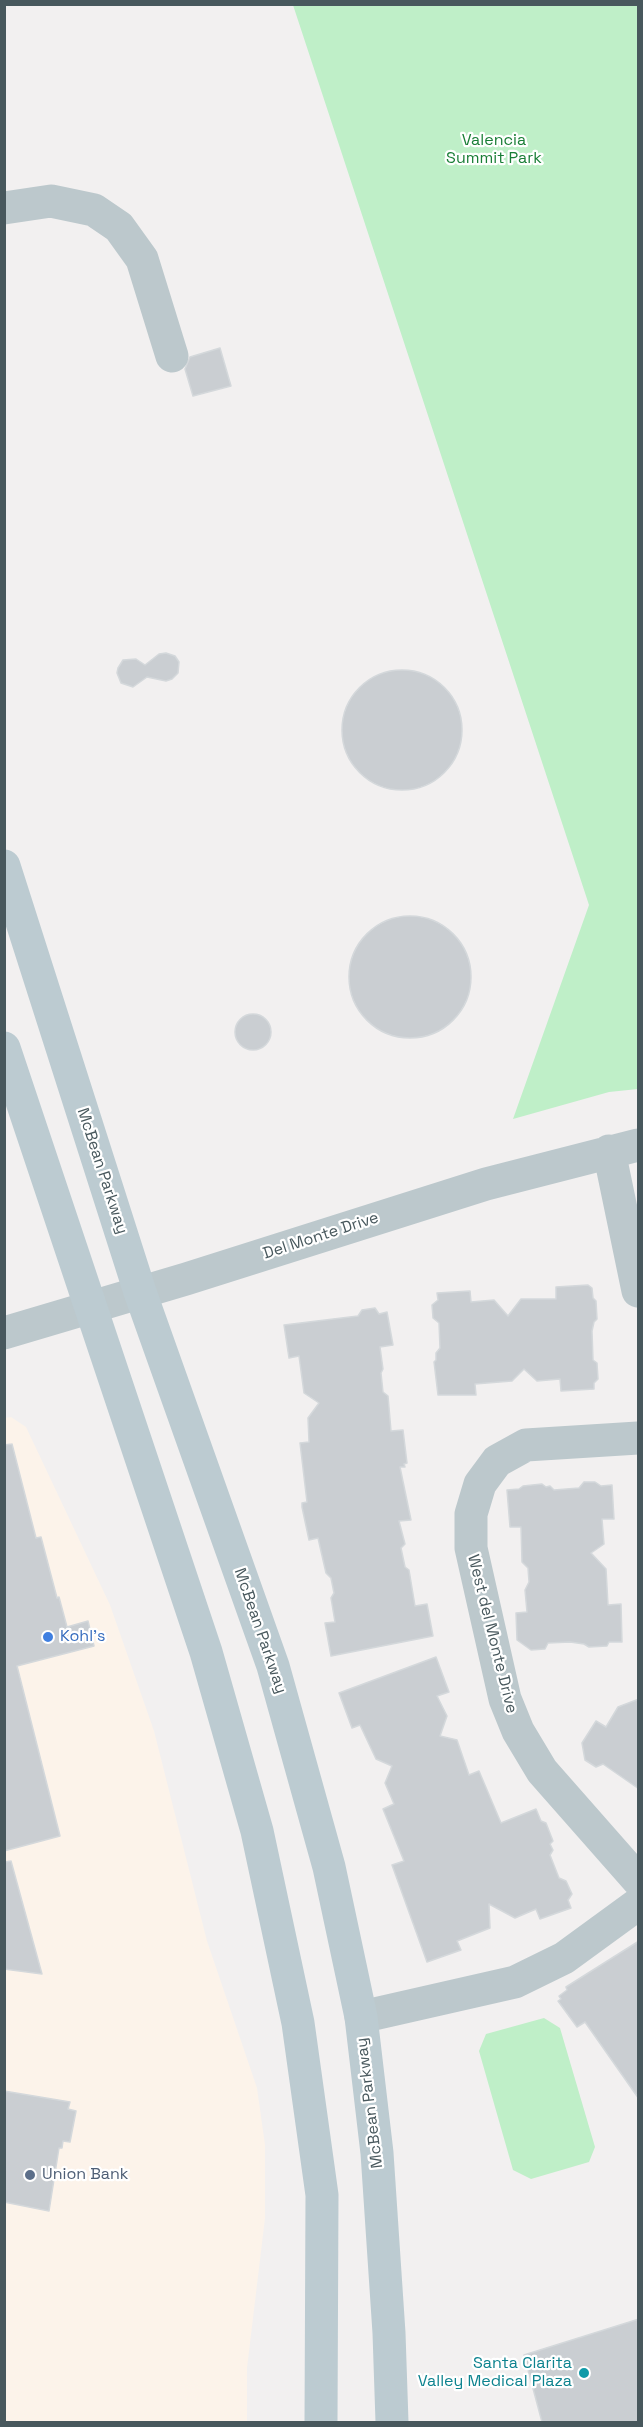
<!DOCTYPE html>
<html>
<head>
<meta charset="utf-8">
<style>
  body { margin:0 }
  #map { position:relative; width:643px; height:2427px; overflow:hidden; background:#f2f0f0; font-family:"Space Grotesk",sans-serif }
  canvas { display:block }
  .frame { position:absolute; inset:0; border:6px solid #48585d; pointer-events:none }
</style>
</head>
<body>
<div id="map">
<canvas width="643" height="2427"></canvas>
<div class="frame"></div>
</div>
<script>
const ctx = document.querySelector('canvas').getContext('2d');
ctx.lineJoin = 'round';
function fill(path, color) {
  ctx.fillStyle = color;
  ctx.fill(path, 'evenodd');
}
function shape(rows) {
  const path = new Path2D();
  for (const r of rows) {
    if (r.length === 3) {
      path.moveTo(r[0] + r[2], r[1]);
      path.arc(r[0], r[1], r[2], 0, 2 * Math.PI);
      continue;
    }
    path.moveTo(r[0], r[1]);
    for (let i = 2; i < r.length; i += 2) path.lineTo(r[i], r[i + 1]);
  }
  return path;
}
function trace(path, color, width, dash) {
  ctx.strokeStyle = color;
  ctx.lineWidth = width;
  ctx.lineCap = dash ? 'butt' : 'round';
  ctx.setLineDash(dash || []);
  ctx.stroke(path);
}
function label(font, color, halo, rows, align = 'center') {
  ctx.font = font + ' "Space Grotesk",sans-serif';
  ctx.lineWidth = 4.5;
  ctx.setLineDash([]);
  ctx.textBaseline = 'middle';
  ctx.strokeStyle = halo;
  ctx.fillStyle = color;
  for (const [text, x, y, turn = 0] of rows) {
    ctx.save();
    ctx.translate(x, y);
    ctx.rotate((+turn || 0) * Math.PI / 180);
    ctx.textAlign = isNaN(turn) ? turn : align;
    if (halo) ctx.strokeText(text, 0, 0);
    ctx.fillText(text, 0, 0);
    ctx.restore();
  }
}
const commercial = shape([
  [11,1417,26,1427,110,1605,154,1731,207,1941,257,2088,265,2145,265,2218,247,2368,247,2422,5,2422,4,1418]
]);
const green = shape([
  [293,5,638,5,638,1089,609,1092,513,1119,589,905],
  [544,2018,560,2028,595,2147,589,2162,531,2179,513,2170,479,2051,486,2034]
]);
const building = shape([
  [220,348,231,386,193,396,185,369,190,357,220,348],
  [166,653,175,656,179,662,178,673,172,679,166,681,147,677,133,687,121,683,117,673,118,668,123,660,136,659,145,665,159,654,166,653],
  [402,730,60],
  [410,977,61],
  [253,1032,18],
  [588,1285,592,1288,593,1298,596,1301,597,1319,594,1322,592,1331,593,1360,597,1363,598,1379,594,1383,594,1389,561,1391,560,1379,537,1381,524,1369,512,1381,475,1384,476,1395,438,1395,434,1362,436,1360,436,1353,440,1348,439,1323,433,1318,432,1305,438,1300,437,1293,470,1291,471,1302,494,1300,508,1316,521,1299,556,1299,556,1287,588,1285],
  [375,1308,379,1314,387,1312,393,1345,380,1347,383,1369,381,1373,383,1392,388,1396,391,1431,403,1430,407,1463,404,1464,405,1467,400,1467,411,1520,399,1521,405,1544,401,1548,405,1567,409,1570,415,1606,427,1604,433,1636,331,1656,325,1623,335,1622,331,1598,334,1593,331,1578,326,1573,318,1538,309,1540,302,1507,302,1503,307,1502,300,1443,309,1442,308,1418,319,1403,304,1393,299,1356,289,1358,284,1325,358,1316,362,1310,375,1308],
  [12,1444,36,1538,41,1537,57,1598,59,1597,67,1627,88,1621,94,1646,17,1666,60,1836,4,1851,4,1445,12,1444],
  [584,1482,595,1482,601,1486,612,1485,614,1519,602,1519,604,1544,591,1553,606,1569,608,1605,621,1604,622,1642,609,1642,607,1646,589,1647,584,1644,570,1642,548,1643,545,1649,531,1650,517,1640,516,1613,527,1612,525,1590,529,1582,528,1568,522,1562,521,1527,510,1527,507,1490,519,1489,523,1486,542,1484,546,1487,550,1486,554,1490,579,1488,584,1482],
  [436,1657,449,1692,437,1696,447,1716,440,1736,457,1740,469,1775,479,1771,501,1823,536,1809,541,1821,546,1823,553,1841,550,1844,553,1850,550,1855,559,1878,566,1881,572,1894,568,1900,571,1908,540,1919,536,1909,515,1918,489,1904,490,1928,457,1941,461,1950,427,1962,392,1865,404,1861,383,1809,394,1804,385,1783,392,1766,376,1759,360,1725,352,1728,339,1693,436,1657],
  [639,1699,639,1789,603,1764,596,1767,585,1760,582,1743,596,1721,606,1727,618,1707,639,1699],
  [11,1861,37,1956,42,1974,4,1969,4,1862,11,1861],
  [639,1941,639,2099,585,2022,577,2027,558,2001,561,1999,559,1996,567,1990,566,1987,639,1941],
  [4,2091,70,2102,68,2109,76,2111,70,2142,63,2141,62,2148,59,2148,49,2211,4,2202,4,2091],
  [639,2319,639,2422,542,2422,524,2355,639,2319]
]);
const street = shape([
  [4,208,51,201,94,210,119,227,142,259,172,356],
  [609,1151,638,1291],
  [4,1333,186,1279,486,1184,638,1145],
  [638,1438,526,1445,497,1461,480,1484,471,1514,471,1548,505,1699,518,1731,542,1771,638,1880],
  [361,2017,515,1982,564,1958,638,1904]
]);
const secondary = shape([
  [4,866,140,1292,273,1666,329,1867,361,2017,377,2153,389,2333,392,2422],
  [4,1048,206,1652,257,1831,298,2023,322,2195,321,2422]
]);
const markers = [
  [48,1637,6,"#3f7fe0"],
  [30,2175,6,"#5c6f8a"],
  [584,2373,6,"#0f9aa8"]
];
const parkNames = [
  ["Valencia",494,141],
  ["Summit Park",494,159]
];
const streetNames = [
  ["McBean Parkway",102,1171,72],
  ["Del Monte Drive",321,1236,-18],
  ["McBean Parkway",260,1631,71],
  ["West del Monte Drive",492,1634,76],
  ["McBean Parkway",370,2103,-97]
];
const shopNames = [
  ["Kohl's",60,1637]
];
const serviceNames = [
  ["Union Bank",42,2175]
];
const cultureNames = [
  ["Santa Clarita",572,2364],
  ["Valley Medical Plaza",572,2382]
];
fill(commercial, '#fcf3ea');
fill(green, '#bfefc8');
fill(building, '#caced2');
trace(building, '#d4d8db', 1.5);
trace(street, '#bcc8cc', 33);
trace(secondary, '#bccbd1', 33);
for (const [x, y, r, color] of markers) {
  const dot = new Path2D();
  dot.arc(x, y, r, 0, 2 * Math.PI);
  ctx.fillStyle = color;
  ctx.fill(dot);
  trace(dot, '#fff', 2);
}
label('16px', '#197e36', '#fff', parkNames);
label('16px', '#48585d', '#fff', streetNames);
label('16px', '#366cbe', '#fff', shopNames, 'left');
label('16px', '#4e5e75', '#fff', serviceNames, 'left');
label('16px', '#0d838f', '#fff', cultureNames, 'right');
</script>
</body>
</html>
